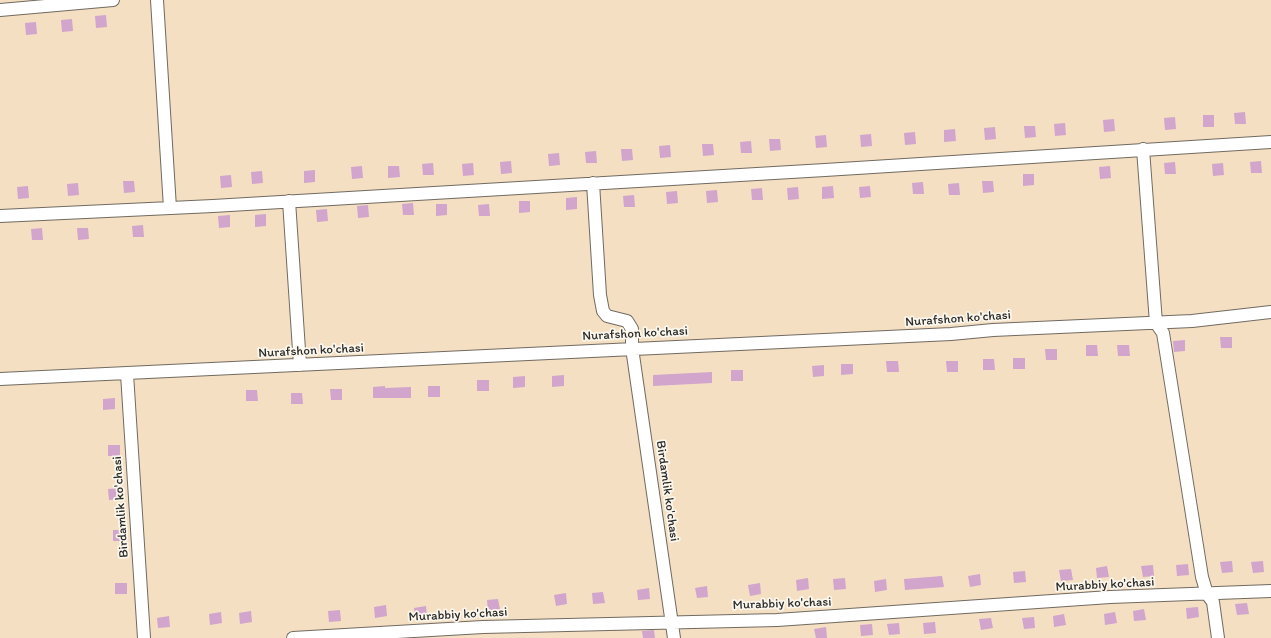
<!DOCTYPE html>
<html>
<head>
<meta charset="utf-8">
<style>
  body { margin:0 }
  canvas { display:block; background:#f4dfc3 }
</style>
</head>
<body>
<canvas width="1271" height="638"></canvas>
<script>
const ctx = document.querySelector('canvas').getContext('2d');
ctx.lineJoin = 'round';
function fill(path, color) {
  ctx.fillStyle = color;
  ctx.fill(path, 'evenodd');
}
function shape(rows) {
  const path = new Path2D();
  for (const r of rows) {
    path.moveTo(r[0], r[1]);
    for (let i = 2; i < r.length; i += 2) path.lineTo(r[i], r[i + 1]);
  }
  return path;
}
function trace(path, color, width, dash) {
  ctx.strokeStyle = color;
  ctx.lineWidth = width;
  ctx.lineCap = dash ? 'butt' : 'round';
  ctx.setLineDash(dash || []);
  ctx.stroke(path);
}
function label(font, color, halo, rows, align = 'center') {
  ctx.font = font + ' Itim,sans-serif';
  ctx.lineWidth = 3.5;
  ctx.setLineDash([]);
  ctx.textBaseline = 'middle';
  ctx.strokeStyle = halo;
  ctx.fillStyle = color;
  for (const [text, x, y, turn = 0] of rows) {
    ctx.save();
    ctx.translate(x, y);
    ctx.rotate((+turn || 0) * Math.PI / 180);
    ctx.textAlign = isNaN(turn) ? turn : align;
    if (halo) ctx.strokeText(text, 0, 0);
    ctx.fillText(text, 0, 0);
    ctx.restore();
  }
}
const building = shape([
  [106,15,107,27,96,28,95,16],
  [72,19,73,31,62,32,61,20],
  [36,22,37,34,26,35,25,23],
  [1245,112,1246,124,1235,124,1234,113],
  [1203,115,1214,115,1214,127,1203,127],
  [1175,117,1176,129,1165,130,1164,118],
  [1114,119,1115,131,1104,132,1103,120],
  [1065,123,1066,135,1055,136,1054,124],
  [1024,126,1035,126,1036,137,1025,138],
  [995,127,996,139,985,140,984,128],
  [955,129,956,141,944,142,944,130],
  [915,132,916,144,905,145,904,133],
  [871,134,872,146,861,147,860,135],
  [826,135,827,147,816,148,815,136],
  [769,139,780,139,781,150,770,151],
  [751,141,752,153,741,153,740,142],
  [702,144,713,144,714,155,703,156],
  [670,145,671,157,660,158,659,146],
  [621,149,632,149,633,160,622,161],
  [596,151,597,163,586,163,585,152],
  [559,153,560,165,549,166,548,154],
  [511,161,512,173,501,174,500,162],
  [1261,161,1262,173,1251,173,1250,162],
  [1175,162,1176,174,1165,174,1164,163],
  [433,163,434,175,423,175,422,164],
  [473,163,474,175,463,176,462,164],
  [1223,163,1224,175,1213,176,1212,164],
  [362,166,363,178,352,179,351,167],
  [388,166,399,166,400,177,388,178],
  [1110,166,1111,178,1100,179,1099,167],
  [315,170,315,182,304,183,304,171],
  [262,171,263,183,252,184,251,172],
  [1023,174,1034,174,1034,185,1023,186],
  [231,175,232,187,221,188,220,176],
  [123,181,134,181,135,192,124,193],
  [982,181,993,181,994,192,983,193],
  [923,182,924,194,913,194,912,183],
  [78,183,79,195,68,196,67,184],
  [959,183,960,195,949,195,948,184],
  [28,186,29,198,18,199,17,187],
  [833,186,834,198,822,199,822,187],
  [870,186,871,197,860,198,859,187],
  [798,187,799,199,788,200,787,188],
  [762,188,763,200,752,200,751,189],
  [717,190,718,202,707,203,706,191],
  [677,191,678,203,667,204,666,192],
  [634,195,635,207,624,207,623,196],
  [577,197,577,209,566,210,566,198],
  [519,201,530,201,530,212,519,213],
  [413,203,414,215,403,215,402,204],
  [436,204,447,204,447,215,436,216],
  [489,204,490,216,479,216,478,205],
  [368,205,369,217,358,218,357,206],
  [327,209,328,221,317,222,316,210],
  [266,214,266,226,255,227,255,215],
  [230,215,230,227,219,228,218,216],
  [143,225,144,237,133,237,132,226],
  [42,228,43,240,32,240,31,229],
  [77,228,88,228,89,239,78,240],
  [1220,337,1232,337,1232,348,1221,348],
  [1185,340,1185,351,1174,352,1173,341],
  [1086,345,1097,345,1098,356,1086,356],
  [1117,345,1129,345,1130,356,1118,356],
  [1045,349,1057,349,1057,360,1046,360],
  [1013,358,1025,358,1025,369,1013,369],
  [983,359,994,359,995,370,983,370],
  [886,361,898,361,899,372,887,372],
  [946,361,958,361,958,372,947,372],
  [841,364,853,364,853,374,841,375],
  [824,365,824,376,813,377,812,366],
  [731,370,743,370,743,381,731,381],
  [712,372,712,383,653,386,653,375],
  [564,375,564,386,552,387,552,376],
  [525,376,525,387,513,388,513,377],
  [477,380,489,380,489,391,477,391],
  [385,386,385,388,411,387,411,398,373,398,373,387],
  [428,386,440,386,440,397,428,397],
  [330,389,342,389,342,400,331,400],
  [246,390,257,390,258,401,246,401],
  [291,393,302,393,303,404,291,404],
  [115,398,115,409,103,410,103,399],
  [108,445,120,445,120,456,108,456],
  [120,488,120,499,109,500,108,489],
  [113,530,124,530,125,541,113,541],
  [1232,561,1233,572,1222,573,1220,562],
  [1263,561,1264,572,1253,573,1251,562],
  [1188,564,1189,575,1177,576,1176,565],
  [1153,565,1154,576,1143,577,1141,566],
  [1107,566,1109,577,1097,578,1096,568],
  [1071,569,1073,580,1061,581,1059,570],
  [1025,571,1026,582,1014,583,1013,572],
  [980,574,981,585,970,587,968,576],
  [942,576,944,587,905,590,904,579],
  [808,578,809,589,797,591,796,580],
  [845,578,846,589,834,590,833,579],
  [886,579,887,590,875,592,874,581],
  [115,583,127,583,127,594,115,594],
  [760,583,761,594,750,596,748,585],
  [707,586,708,597,697,598,695,588],
  [649,588,650,599,638,600,637,590],
  [603,592,605,603,593,604,592,593],
  [566,593,567,604,556,606,554,595],
  [498,599,500,609,488,611,487,600],
  [1247,603,1249,614,1237,615,1235,604],
  [386,605,387,616,375,618,374,607],
  [426,606,427,617,415,619,414,608],
  [1198,607,1199,617,1187,619,1186,608],
  [1144,609,1146,620,1134,621,1133,611],
  [340,610,341,621,329,622,328,611],
  [251,611,252,622,240,624,239,613],
  [221,612,222,623,210,625,209,614],
  [1115,612,1117,623,1105,625,1104,614],
  [1064,614,1066,625,1054,627,1053,616],
  [169,616,170,627,158,628,157,618],
  [1034,617,1035,628,1024,629,1022,618],
  [991,618,993,628,981,630,979,619],
  [935,622,936,633,924,634,923,623],
  [899,623,900,634,889,635,887,624],
  [872,624,873,635,861,636,860,625],
  [826,627,827,638,816,638,814,629],
  [654,630,655,638,643,638,642,631]
]);
const minor = shape([
  [157,0,170,208],
  [0,10,113,0],
  [1143,149,1156,323,1163,333,1202,577,1207,594,1213,602,1218,638],
  [593,183,600,295,603,311,607,316,627,321,632,329,632,348,674,638],
  [289,201,300,365],
  [0,216,213,206,825,170,1271,142],
  [127,374,144,638],
  [0,379,951,334,993,330,1192,321,1271,312],
  [293,638,483,627,777,620,1110,597,1271,591]
]);
const streetNames = [
  ["Nurafshon ko'chasi",958,319,-4],
  ["Nurafshon ko'chasi",635,334,-3],
  ["Nurafshon ko'chasi",311,351,-3],
  ["Birdamlik ko'chasi",667,491,82],
  ["Birdamlik ko'chasi",121,507,-94],
  ["Murabbiy ko'chasi",1105,585,-3],
  ["Murabbiy ko'chasi",782,604,-2],
  ["Murabbiy ko'chasi",458,615,-3]
];
fill(building, '#d1a5cc');
trace(minor, '#716a60', 14);
trace(minor, '#fff', 12);
label('13px', '#2b2b2b', '#fbf7ec', streetNames);
</script>
</body>
</html>
